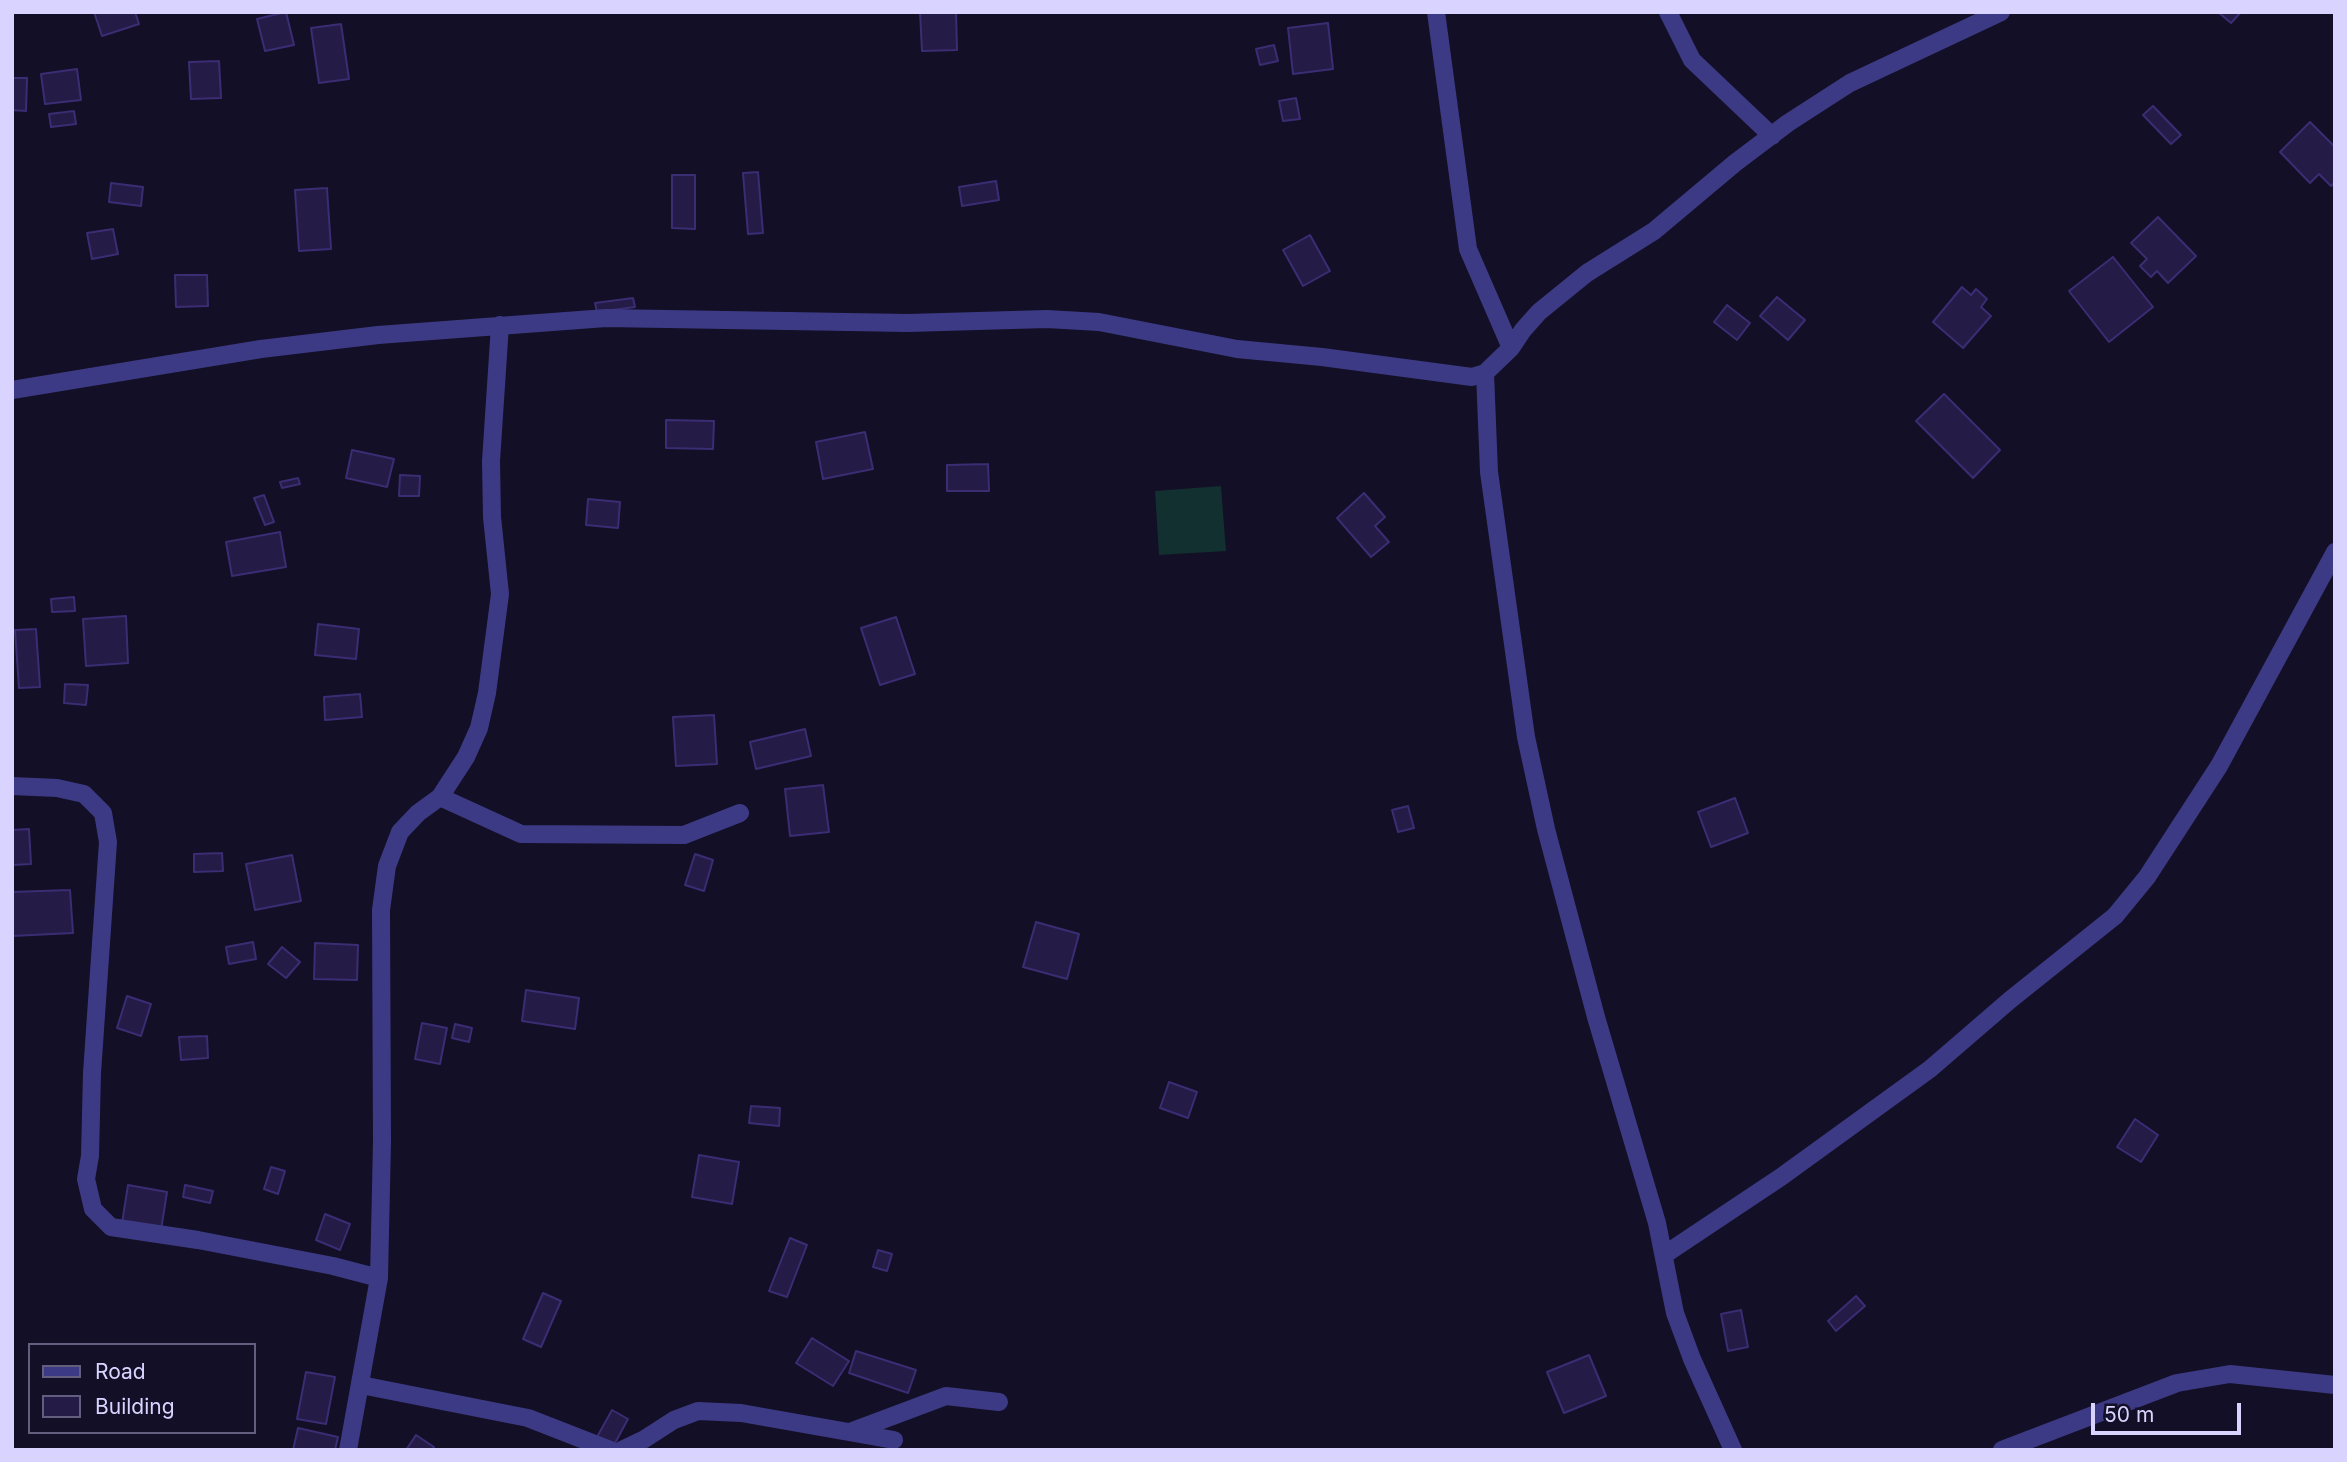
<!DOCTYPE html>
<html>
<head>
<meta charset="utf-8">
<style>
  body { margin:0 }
  #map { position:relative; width:2347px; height:1462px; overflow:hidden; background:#130f26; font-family:Inter,sans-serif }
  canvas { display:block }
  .frame { position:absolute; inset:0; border:14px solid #d9d4ff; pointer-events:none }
  .legend { position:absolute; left:28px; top:1343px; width:228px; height:91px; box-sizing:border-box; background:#130f26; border:2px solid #625e7d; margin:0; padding:9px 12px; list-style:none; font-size:21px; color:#d9d4ff }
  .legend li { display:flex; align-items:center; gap:14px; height:35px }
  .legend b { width:35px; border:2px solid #625e7d }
  .scale { position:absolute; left:2091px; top:1403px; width:150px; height:32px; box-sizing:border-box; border:4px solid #d9d4ff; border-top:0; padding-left:9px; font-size:21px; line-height:24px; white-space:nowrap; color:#d9d4ff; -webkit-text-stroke:5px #130f26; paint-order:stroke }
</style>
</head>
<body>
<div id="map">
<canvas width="2347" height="1462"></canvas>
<div class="frame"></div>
<ul class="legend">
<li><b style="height:9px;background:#3d3a85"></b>Road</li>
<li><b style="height:19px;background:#241b47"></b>Building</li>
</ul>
<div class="scale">50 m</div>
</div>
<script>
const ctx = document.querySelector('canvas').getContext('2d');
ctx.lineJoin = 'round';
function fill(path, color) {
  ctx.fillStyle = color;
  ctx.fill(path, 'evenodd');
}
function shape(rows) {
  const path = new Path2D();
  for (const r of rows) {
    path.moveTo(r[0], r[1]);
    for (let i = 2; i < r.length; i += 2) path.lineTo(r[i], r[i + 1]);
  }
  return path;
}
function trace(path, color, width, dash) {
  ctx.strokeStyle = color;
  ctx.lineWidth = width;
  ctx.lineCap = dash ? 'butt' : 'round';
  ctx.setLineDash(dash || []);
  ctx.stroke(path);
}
const green = shape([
  [1221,486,1226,551,1159,555,1155,491]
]);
const building = shape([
  [94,12,135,12,139,24,102,36,94,12],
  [286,12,294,45,265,51,257,19,286,12],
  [920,12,956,12,957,50,922,51,920,12],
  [2218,12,2241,12,2231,23,2218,12],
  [1328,23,1333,69,1293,74,1288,28,1328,23],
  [341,24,349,79,319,83,311,28,341,24],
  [1274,45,1278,61,1260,65,1256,49,1274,45],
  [219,61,221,98,191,99,189,62,219,61],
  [77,69,81,100,45,104,41,74,77,69],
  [12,78,27,78,26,111,12,110,12,78],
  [1296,98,1300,119,1283,121,1279,101,1296,98],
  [2153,106,2181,135,2171,144,2143,115,2153,106],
  [74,111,76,124,51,127,49,114,74,111],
  [2310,122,2335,147,2335,182,2331,186,2319,174,2310,183,2280,152,2310,122],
  [758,172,763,233,748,234,743,173,758,172],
  [672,175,695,175,695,229,672,228,672,175],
  [996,181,999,200,962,206,959,187,996,181],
  [111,183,143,187,141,206,109,202,111,183],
  [327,188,331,249,299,251,295,190,327,188],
  [2158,217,2196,256,2168,283,2157,271,2151,277,2140,266,2147,259,2131,243,2158,217],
  [113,229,118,254,92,259,87,233,113,229],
  [1310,235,1330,271,1303,286,1283,250,1310,235],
  [2113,257,2153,307,2109,342,2069,291,2113,257],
  [175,275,207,275,208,306,176,307,175,275],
  [1962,287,1971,295,1976,289,1987,299,1981,307,1991,316,1963,348,1933,322,1962,287],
  [1777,297,1805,320,1788,340,1760,316,1777,297],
  [633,298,635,307,597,312,595,303,633,298],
  [1727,305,1750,323,1737,340,1714,322,1727,305],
  [1944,394,2000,450,1973,478,1916,421,1944,394],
  [666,420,714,421,713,449,666,448,666,420],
  [865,432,873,469,823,479,816,442,865,432],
  [352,450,394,459,387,487,346,478,352,450],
  [988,464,989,491,947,491,947,465,988,464],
  [400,475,420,476,419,496,399,496,400,475],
  [298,478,300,484,282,488,280,482,298,478],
  [1364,493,1385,517,1375,526,1389,542,1371,557,1337,518,1364,493],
  [264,495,274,522,265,525,254,498,264,495],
  [588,499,620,502,618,528,586,525,588,499],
  [280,532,286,567,232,576,226,542,280,532],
  [74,597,75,611,52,612,51,599,74,597],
  [126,616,128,663,86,666,83,619,126,616],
  [896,617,915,674,880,685,861,628,896,617],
  [318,624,359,629,356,659,315,655,318,624],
  [36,629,40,687,19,688,15,630,36,629],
  [65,684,88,685,86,705,64,703,65,684],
  [360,694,362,717,325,720,324,697,360,694],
  [714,715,717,764,676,766,673,717,714,715],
  [805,729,811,756,756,769,750,742,805,729],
  [823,785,829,832,790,836,785,789,823,785],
  [1735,798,1748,833,1711,847,1698,812,1735,798],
  [1408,806,1414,828,1398,832,1392,810,1408,806],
  [29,829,31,864,12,865,12,830,29,829],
  [222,853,223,871,194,872,194,854,222,853],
  [695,854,713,860,704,891,685,885,695,854],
  [292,855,301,901,255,910,246,864,292,855],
  [70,890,73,933,12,936,12,892,70,890],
  [1036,922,1079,934,1067,979,1023,967,1036,922],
  [253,942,256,959,229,964,226,947,253,942],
  [315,943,358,945,357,980,314,979,315,943],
  [282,947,300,962,286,978,268,964,282,947],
  [526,990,579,998,575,1029,522,1021,526,990],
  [127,996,151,1004,141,1036,117,1028,127,996],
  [422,1023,447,1028,440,1064,415,1059,422,1023],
  [455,1024,472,1028,469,1042,452,1038,455,1024],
  [207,1036,208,1058,181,1060,179,1037,207,1036],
  [1169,1082,1197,1092,1188,1118,1160,1108,1169,1082],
  [751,1106,780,1108,779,1126,749,1123,751,1106],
  [2135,1119,2158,1135,2141,1162,2117,1147,2135,1119],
  [699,1155,739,1162,732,1204,692,1197,699,1155],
  [271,1167,285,1171,278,1194,264,1189,271,1167],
  [128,1185,167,1192,161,1230,122,1223,128,1185],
  [185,1185,213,1191,210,1203,183,1197,185,1185],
  [325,1214,350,1224,340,1250,316,1240,325,1214],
  [790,1238,807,1245,787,1297,769,1291,790,1238],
  [878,1250,892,1254,887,1271,873,1267,878,1250],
  [543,1293,561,1301,541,1347,523,1339,543,1293],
  [1856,1296,1865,1306,1836,1331,1828,1321,1856,1296],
  [1741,1310,1748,1347,1728,1351,1721,1314,1741,1310],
  [812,1338,849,1361,833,1386,796,1363,812,1338],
  [856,1351,916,1370,908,1393,849,1373,856,1351],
  [1589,1355,1606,1396,1564,1413,1547,1372,1589,1355],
  [306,1372,335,1377,326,1424,297,1419,306,1372],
  [612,1410,628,1419,614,1445,597,1437,612,1410],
  [298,1428,338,1437,335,1450,293,1450,298,1428],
  [416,1435,434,1447,432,1450,406,1450,416,1435]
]);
const minor = shape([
  [1436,12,1468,249,1511,348],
  [1668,12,1692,60,1772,136],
  [1485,373,1489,472,1526,737,1546,829,1596,1017,1657,1223,1675,1313,1692,1359,1733,1450],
  [12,390,261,349,378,335,606,318,908,323,1047,319,1099,322,1237,349,1322,357,1472,377,1485,373,1511,348,1523,330,1539,312,1587,273,1654,231,1735,163,1788,123,1850,83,2001,12],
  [12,786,57,788,84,794,103,813,108,842,92,1073,90,1156,86,1179,93,1209,111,1227,198,1240,333,1266,379,1278],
  [440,797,521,834,684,835,740,813],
  [1664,1255,1781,1177,1930,1069,2010,1000,2115,916,2147,877,2219,766,2335,552],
  [361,1385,528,1418,610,1450],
  [850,1432,946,1396,999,1402],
  [348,1450,379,1278,382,1142,381,910,387,866,400,832,418,813,440,797,466,757,479,728,487,693,500,594,492,517,491,461,500,325],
  [622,1450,643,1440,674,1420,698,1411,741,1413,894,1440],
  [2002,1450,2177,1383,2230,1374,2335,1385]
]);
fill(green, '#12302f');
fill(building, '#241b47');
trace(building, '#3b2d73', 2);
trace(minor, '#3d3a85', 18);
</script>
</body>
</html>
